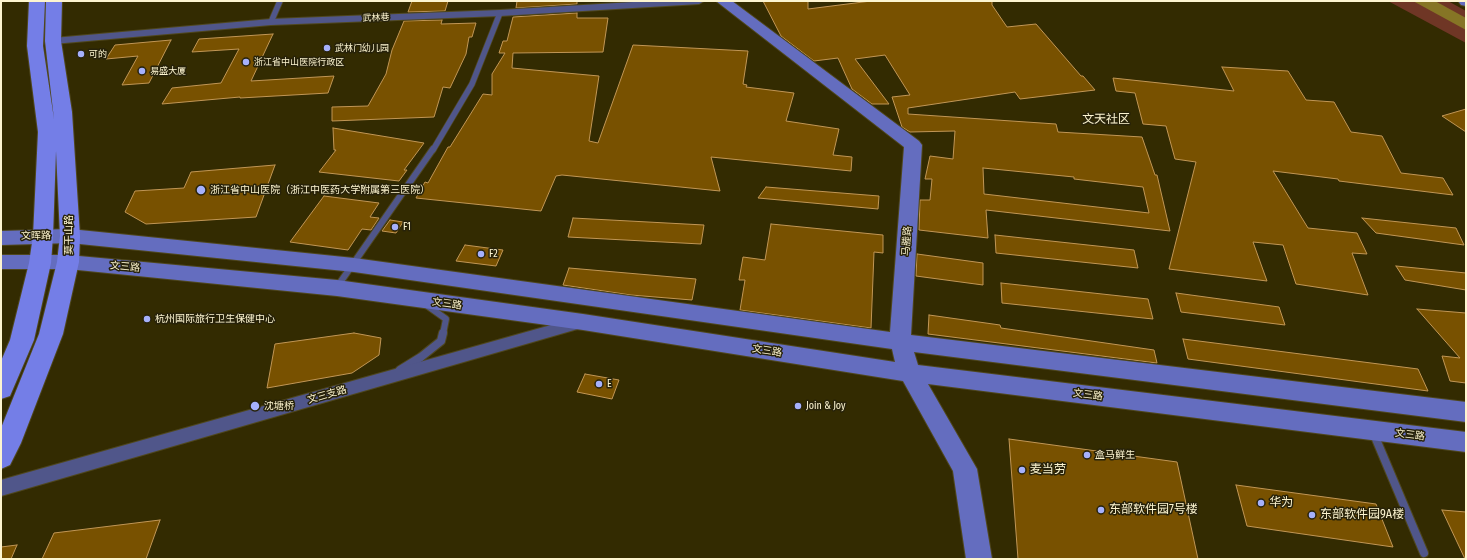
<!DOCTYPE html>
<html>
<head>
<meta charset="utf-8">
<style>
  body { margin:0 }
  #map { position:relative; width:1467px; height:560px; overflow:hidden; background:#332b01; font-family:"Fira Sans Condensed",sans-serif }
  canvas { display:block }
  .frame { position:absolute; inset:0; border:2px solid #fdf5d0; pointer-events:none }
</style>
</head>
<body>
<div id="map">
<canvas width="1467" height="560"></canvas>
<div class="frame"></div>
</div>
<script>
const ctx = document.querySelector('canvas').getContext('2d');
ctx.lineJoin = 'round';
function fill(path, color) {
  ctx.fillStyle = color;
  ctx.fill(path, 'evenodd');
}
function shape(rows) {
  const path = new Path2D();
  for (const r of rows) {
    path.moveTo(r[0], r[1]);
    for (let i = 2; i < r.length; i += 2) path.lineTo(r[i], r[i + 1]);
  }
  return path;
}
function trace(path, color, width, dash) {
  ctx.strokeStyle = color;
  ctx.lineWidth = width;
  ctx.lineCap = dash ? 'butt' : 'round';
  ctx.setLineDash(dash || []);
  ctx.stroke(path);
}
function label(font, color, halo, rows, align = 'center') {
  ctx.font = font + ' "Fira Sans Condensed","Noto Sans SC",sans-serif';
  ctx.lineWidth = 3;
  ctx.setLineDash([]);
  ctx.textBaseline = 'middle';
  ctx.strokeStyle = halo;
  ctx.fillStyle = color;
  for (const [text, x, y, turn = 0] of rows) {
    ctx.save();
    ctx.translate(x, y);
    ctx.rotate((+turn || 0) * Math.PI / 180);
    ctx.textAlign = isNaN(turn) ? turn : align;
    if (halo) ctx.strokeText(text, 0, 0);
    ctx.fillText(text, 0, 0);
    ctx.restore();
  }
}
const green = shape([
  [1388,1,1448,1,1466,11,1466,43]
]);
const water = shape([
  [1413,1,1435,1,1466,18,1466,30]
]);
const building = shape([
  [412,1,448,1,445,11,408,12,412,1],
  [517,1,577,1,577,4,516,8,517,1],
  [763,1,808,1,808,9,871,1,992,1,992,5,1007,27,1036,24,1081,76,1083,76,1095,90,1020,99,1015,92,908,108,908,114,1056,124,1058,132,1142,137,1155,175,1157,175,1170,231,986,210,988,238,919,230,920,200,930,200,932,179,925,179,930,156,953,159,955,131,910,132,902,127,892,97,910,95,885,55,855,59,889,104,872,104,852,89,838,58,814,61,781,36,763,1],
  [983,168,1074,177,1074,179,1143,187,1149,213,984,194,983,168],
  [577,13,577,18,608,18,603,52,513,53,512,68,599,76,589,141,598,143,633,45,748,51,743,84,747,85,746,87,794,93,786,121,839,129,833,155,852,157,851,171,711,157,720,191,562,175,556,176,541,211,416,198,425,182,428,183,448,147,450,147,483,94,492,95,492,74,505,53,499,53,503,41,507,41,513,17,577,13],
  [442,20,441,24,476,23,472,37,469,37,466,54,450,88,443,87,434,117,332,121,332,107,368,106,386,74,392,50,404,21,442,20],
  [273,34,251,81,334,76,328,93,240,98,240,97,162,104,172,88,221,83,239,49,192,52,199,39,273,34],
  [171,40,149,83,122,85,138,56,106,59,115,45,171,40],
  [1222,67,1288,71,1306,100,1334,102,1351,132,1382,136,1401,173,1443,178,1453,195,1339,181,1338,179,1273,171,1308,228,1357,233,1367,254,1352,253,1368,295,1296,284,1283,245,1253,242,1267,281,1169,269,1196,162,1175,159,1166,126,1143,124,1135,93,1116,91,1113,78,1234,91,1222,67],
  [1466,109,1466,132,1442,116,1466,109],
  [333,128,424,143,404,170,407,170,399,181,319,172,336,150,334,150,333,128],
  [275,165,256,217,146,224,125,212,135,191,184,188,191,172,275,165],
  [766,187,879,196,878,209,758,198,766,187],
  [324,196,379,203,370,217,379,218,371,230,362,229,348,250,290,242,324,196],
  [573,218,704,225,701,244,568,237,573,218],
  [1362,218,1456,228,1464,245,1376,233,1362,218],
  [390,220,403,222,396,233,382,231,390,220],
  [771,224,883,235,883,253,874,252,871,328,740,310,745,280,739,280,743,257,765,260,771,224],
  [995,235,1134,250,1138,268,996,253,995,235],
  [465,245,503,250,496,266,456,261,465,245],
  [917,254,983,263,983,285,916,276,917,254],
  [1396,266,1466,273,1466,290,1405,280,1396,266],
  [569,268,696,279,692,300,631,295,563,285,569,268],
  [1001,283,1148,299,1153,319,1002,303,1001,283],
  [1176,293,1279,307,1285,325,1181,312,1176,293],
  [1417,309,1466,313,1466,383,1450,381,1442,356,1460,358,1417,309],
  [929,315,1000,325,1001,328,1154,350,1157,363,928,334,929,315],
  [354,333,381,338,379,355,352,373,267,388,275,344,354,333],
  [1183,339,1418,369,1428,391,1188,359,1183,339],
  [585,374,619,380,612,399,577,392,585,374],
  [1009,439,1177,462,1198,559,1018,559,1009,439],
  [1236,485,1376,504,1393,547,1247,526,1236,485],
  [1442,510,1466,512,1466,559,1465,559,1442,510],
  [160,520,146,559,42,559,54,533,160,520],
  [17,545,11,559,1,559,1,547,17,545]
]);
const laneFar2 = shape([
  [271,22,280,1],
  [433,150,472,84,500,13]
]);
const laneFar1 = shape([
  [337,287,433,149],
  [425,304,446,319,443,334]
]);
const lane = shape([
  [400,370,421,357,441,341,443,333],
  [1373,432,1424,553]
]);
const street = shape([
  [650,1,704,1,699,4,500,16,271,25,53,44,48,41,53,38,271,19,500,10,650,1],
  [583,316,588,318,590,322,588,326,1,496,1,480,583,316]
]);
const secondary = shape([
  [716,1,732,1,919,141,922,145,911,335,1466,402,1466,422,914,352,918,365,1466,432,1466,452,928,384,977,469,992,559,966,559,953,471,903,381,583,330,337,296,68,269,1,269,1,255,68,255,337,280,583,314,895,362,892,349,354,272,70,243,1,245,1,231,70,229,354,258,890,332,904,147,716,1],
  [1458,1,1466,1,1466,6,1461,5,1458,1]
]);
const primary = shape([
  [29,1,45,1,43,46,54,119,45,41,46,1,62,1,61,41,72,112,80,236,79,262,63,334,21,443,10,465,1,469,1,428,39,334,57,262,60,236,56,151,53,236,51,263,34,340,10,396,1,399,1,361,10,340,29,263,33,236,38,132,27,46,29,1]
]);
const markers = [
  [327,48,4,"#a6b1fc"],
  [81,54,4,"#a6b1fc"],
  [246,62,4,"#a6b1fc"],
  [142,71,4,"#a6b1fc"],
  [201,190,5,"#a6b1fc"],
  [395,227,4,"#a6b1fc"],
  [481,254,4,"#a6b1fc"],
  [147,319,4,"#a6b1fc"],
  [599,384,4,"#a6b1fc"],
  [255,406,5,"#a6b1fc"],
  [798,406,4,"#a6b1fc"],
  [1087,455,4,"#a6b1fc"],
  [1022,470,4,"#a6b1fc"],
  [1261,503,4,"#a6b1fc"],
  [1101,510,4,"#a6b1fc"],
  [1312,515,4,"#a6b1fc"]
];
const farStreetnames = [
  ["武林巷",376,18,-2]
];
const farPoinames = [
  ["武林门幼儿园",335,48],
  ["可的",89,54],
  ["浙江省中山医院行政区",254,62],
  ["易盛大厦",150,71]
];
const poiNames = [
  ["浙江省中山医院（浙江中医药大学附属第三医院）",210,190],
  ["F1",403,227],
  ["F2",489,254],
  ["杭州国际旅行卫生保健中心",155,319],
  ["E",607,384],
  ["沈塘桥",264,406],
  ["Join & Joy",806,406],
  ["盒马鲜生",1095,455]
];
const streetNames = [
  ["莫干山路",69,235,-90],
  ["文晖路",36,236,-1],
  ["马塍路",907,241,-86],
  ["文三路",125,267,5],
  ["文三路",447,304,8],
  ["文三路",767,351,9],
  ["文三支路",327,395,-16],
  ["文三路",1088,395,7],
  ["文三路",1410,435,7]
];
const quarterNames = [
  ["文天社区",1106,120]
];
const nearPoinames = [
  ["麦当劳",1030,470],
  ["华为",1269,503],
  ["东部软件园7号楼",1109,510],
  ["东部软件园9A楼",1320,515]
];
fill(green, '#6f3625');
fill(water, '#867525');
fill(building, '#785100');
trace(building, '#c19655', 1);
trace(laneFar2, '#4f471e', 7);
trace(laneFar1, '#4f471e', 8);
trace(lane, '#4f471e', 10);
trace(street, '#4f471e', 2);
trace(secondary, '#4f471e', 2);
trace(primary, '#4f471e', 2);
trace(laneFar2, '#50568a', 5.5);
trace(laneFar1, '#50568a', 6);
trace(lane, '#50568a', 8);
fill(street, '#50568a');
fill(secondary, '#646dbf');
fill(primary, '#747ee7');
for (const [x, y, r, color] of markers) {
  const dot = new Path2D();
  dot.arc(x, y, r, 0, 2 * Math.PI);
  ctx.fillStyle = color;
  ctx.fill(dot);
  trace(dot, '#27220a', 1.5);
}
label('9px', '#fdf5d0', '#27220a', farStreetnames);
label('9px', '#fdf5d0', '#27220a', farPoinames, 'left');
label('10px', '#fdf5d0', '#27220a', poiNames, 'left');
label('10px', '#fdf5d0', '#27220a', streetNames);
label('12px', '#fdf5d0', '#27220a', quarterNames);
label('12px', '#fdf5d0', '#27220a', nearPoinames, 'left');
</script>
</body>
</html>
